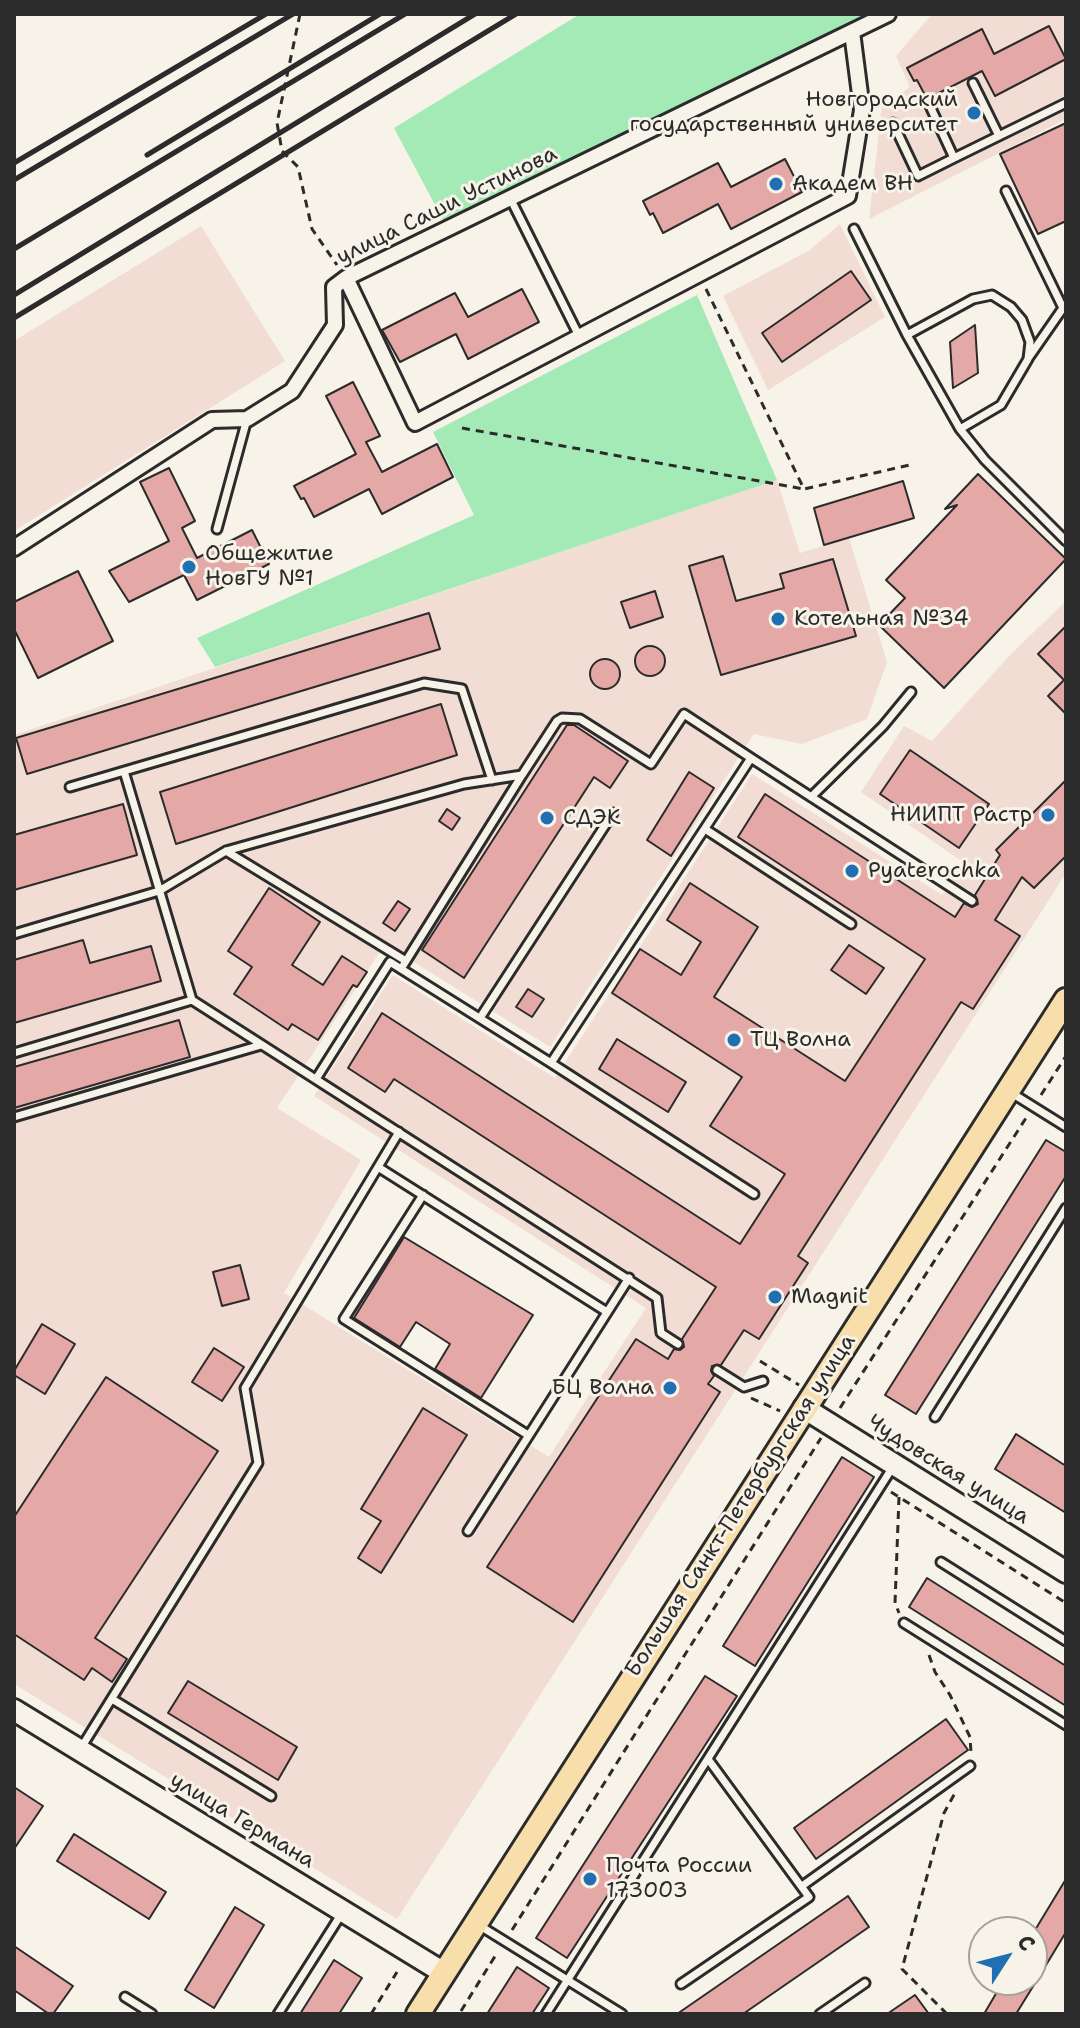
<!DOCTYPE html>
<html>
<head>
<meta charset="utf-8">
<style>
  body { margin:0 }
  #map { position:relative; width:1080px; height:2028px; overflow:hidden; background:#f7f3e8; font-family:"Shantell Sans",sans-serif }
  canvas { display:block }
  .frame { position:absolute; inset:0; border:16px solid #2b2b2b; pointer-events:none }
  .north { position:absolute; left:968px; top:1916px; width:80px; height:80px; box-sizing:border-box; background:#f7f3e8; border:2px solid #a5a39c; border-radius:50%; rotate:54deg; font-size:22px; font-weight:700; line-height:32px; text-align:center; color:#2b2b2b }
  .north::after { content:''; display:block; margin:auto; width:28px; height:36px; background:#1f6fb2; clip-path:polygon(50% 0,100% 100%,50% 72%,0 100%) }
</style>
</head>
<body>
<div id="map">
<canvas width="1080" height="2028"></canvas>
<div class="frame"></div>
<div class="north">С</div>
</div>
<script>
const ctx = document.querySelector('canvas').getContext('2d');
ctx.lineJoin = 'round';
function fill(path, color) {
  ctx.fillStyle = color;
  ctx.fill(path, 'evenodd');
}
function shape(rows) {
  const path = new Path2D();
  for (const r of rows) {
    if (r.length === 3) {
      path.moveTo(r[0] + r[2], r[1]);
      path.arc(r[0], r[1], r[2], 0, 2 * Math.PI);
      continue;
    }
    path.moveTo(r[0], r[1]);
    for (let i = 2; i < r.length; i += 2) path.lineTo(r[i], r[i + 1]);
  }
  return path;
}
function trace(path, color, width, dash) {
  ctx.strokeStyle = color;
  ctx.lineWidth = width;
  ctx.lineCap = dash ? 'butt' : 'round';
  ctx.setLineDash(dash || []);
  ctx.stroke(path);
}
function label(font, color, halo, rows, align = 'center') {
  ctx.font = font + ' "Shantell Sans",sans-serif';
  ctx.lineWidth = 6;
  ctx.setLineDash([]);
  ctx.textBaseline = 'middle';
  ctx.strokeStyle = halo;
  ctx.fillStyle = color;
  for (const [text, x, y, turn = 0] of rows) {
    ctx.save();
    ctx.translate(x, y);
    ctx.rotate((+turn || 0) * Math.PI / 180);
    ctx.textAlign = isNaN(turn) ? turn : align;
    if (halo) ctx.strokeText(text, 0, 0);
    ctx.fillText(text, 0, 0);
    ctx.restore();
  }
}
const built = shape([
  [932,14,1066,14,1066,119,869,219,882,106,910,87,896,56],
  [840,224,885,317,768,390,723,296,810,250],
  [201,226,285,361,14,531,14,341],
  [777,480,800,553,849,538,887,662,867,719,802,744,754,734,550,1047,385,944,277,1108,361,1160,284,1293,549,1457,646,1308,314,1096,393,975,555,1078,752,774,942,895,963,862,861,792,904,726,932,741,1011,654,1066,601,1066,873,397,1919,14,1684,14,735]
]);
const green = shape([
  [580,14,870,14,443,220,394,128],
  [697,295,777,480,215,667,197,638,474,515,433,432]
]);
const building = shape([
  [1049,26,1066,59,995,96,982,71,927,99,917,80,914,81,907,68,982,29,994,54,1049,26],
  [1066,123,1066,221,1038,234,1000,154,1066,123],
  [785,159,802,192,731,229,718,204,663,233,653,213,650,215,643,201,718,163,731,187,785,159],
  [851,271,871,300,782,362,762,333,851,271],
  [522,289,539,322,468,359,456,334,400,362,382,330,455,293,468,317,522,289],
  [975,325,978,373,953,388,950,342,975,325],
  [353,382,380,436,366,442,382,472,437,444,453,477,382,514,369,489,314,517,304,498,301,499,294,486,356,454,326,396,353,382],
  [169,468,195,521,182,528,197,558,252,530,269,564,197,600,184,575,129,602,109,571,169,541,140,482,169,468],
  [978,474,1066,559,944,688,879,625,905,598,886,580,957,505,945,509,978,474],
  [903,481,914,518,824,545,814,508,903,481],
  [723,556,736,601,784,588,780,574,833,559,856,636,721,675,689,566,723,556],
  [78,571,113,641,38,678,14,629,14,602,78,571],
  [655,591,663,617,630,628,621,602,655,591],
  [429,613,440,649,27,774,16,738,429,613],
  [1066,626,1066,714,1048,696,1064,680,1038,654,1066,626],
  [650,661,15],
  [605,674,15],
  [441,704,457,755,176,844,160,792,441,704],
  [567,725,574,725,628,761,610,788,594,777,464,978,422,950,567,725],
  [910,750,989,804,959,848,880,794,910,750],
  [689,772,714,788,671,856,647,840,689,772],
  [1066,780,1066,856,1034,888,1022,877,995,920,1020,936,973,1009,961,1002,798,1256,808,1263,759,1339,744,1330,721,1365,712,1366,711,1371,714,1376,708,1384,720,1392,573,1622,487,1567,636,1339,668,1359,674,1349,680,1350,684,1347,682,1339,716,1287,394,1079,385,1092,348,1068,382,1013,740,1244,785,1174,710,1126,742,1077,612,993,640,949,681,975,701,942,667,920,690,883,758,927,714,997,845,1081,925,959,738,837,765,794,955,917,964,903,972,907,978,904,975,895,1000,855,996,850,1066,780],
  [123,804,137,855,14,890,14,835,123,804],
  [447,809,460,818,452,830,439,821,447,809],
  [269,888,320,922,292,965,323,985,342,956,367,972,357,987,353,985,318,1040,292,1024,288,1030,234,994,252,967,228,951,269,888],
  [398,901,410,909,395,931,383,923,398,901],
  [83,940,90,963,151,946,161,981,14,1023,14,960,83,940],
  [849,945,884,968,866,994,831,970,849,945],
  [528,989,544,999,532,1017,516,1007,528,989],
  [179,1020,190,1057,14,1108,14,1067,179,1020],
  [617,1039,686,1082,668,1112,599,1069,617,1039],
  [1046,1140,1066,1152,1066,1176,916,1414,885,1395,1046,1140],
  [404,1237,533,1315,481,1398,435,1369,450,1344,416,1322,400,1347,354,1318,404,1237],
  [240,1265,249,1299,222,1306,213,1272,240,1265],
  [42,1324,75,1344,45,1394,14,1375,14,1371,42,1324],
  [214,1348,244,1367,222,1401,192,1382,214,1348],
  [106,1377,218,1451,95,1638,127,1659,112,1682,92,1668,84,1680,14,1634,14,1517,106,1377],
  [423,1408,467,1435,381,1573,358,1558,381,1521,361,1509,423,1408],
  [1016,1434,1066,1466,1066,1513,995,1469,1016,1434],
  [842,1457,874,1477,755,1666,723,1646,842,1457],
  [927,1578,1066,1666,1066,1706,909,1607,927,1578],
  [705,1676,737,1696,567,1958,536,1938,705,1676],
  [188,1681,297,1747,278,1780,168,1713,188,1681],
  [946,1719,968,1750,816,1859,794,1828,946,1719],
  [14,1787,43,1806,14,1849,14,1787],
  [74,1834,166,1892,149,1919,57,1861,74,1834],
  [1066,1879,1066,1932,1037,1980,1016,2014,984,2014,1004,1980,1032,1980,1032,1935,1066,1879],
  [848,1896,869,1927,743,2014,677,2014,848,1896],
  [235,1907,264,1925,214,2008,185,1990,235,1907],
  [14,1946,73,1986,53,2014,49,2014,14,1990,14,1946],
  [334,1960,362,1978,339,2014,300,2014,334,1960],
  [517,1967,549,1988,532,2014,487,2014,517,1967],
  [915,1995,929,2014,887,2014,915,1995]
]);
const path = shape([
  [300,14,277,123,282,151,298,167,312,229,337,265],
  [706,289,804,489,914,464],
  [462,428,804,489],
  [1041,1095,1066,1056],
  [760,1361,799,1385],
  [751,1398,780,1411],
  [840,1408,1026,1118],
  [891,1492,1066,1603],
  [899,1497,895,1603,899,1613],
  [929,1655,935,1672,950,1695,970,1737,971,1753],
  [512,1930,821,1438],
  [461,2011,497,1953],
  [371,2014,397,1972],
  [947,2014,902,1969,944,1813,955,1793]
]);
const lane = shape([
  [973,83,999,136],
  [930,106,954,158,1066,103],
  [893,123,918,176,954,158],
  [1006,191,1063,308,1029,357],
  [510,198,580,338],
  [854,229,907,335,960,429,985,460,1066,541],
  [907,335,973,299,992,295,1011,307,1022,320,1030,342,1028,359,1001,405,960,429],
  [217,529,247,419],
  [124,771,192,1000,657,1298,661,1333,678,1344],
  [70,787,424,683,462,689,492,780],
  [811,797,883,726,911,692],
  [705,829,851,924],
  [226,851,406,961],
  [14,934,159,891,226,851,464,784,522,775,557,721,562,718,580,719,651,764,684,714,751,758],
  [401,969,522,775],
  [480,1018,613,813],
  [14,1053,192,1000],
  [551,1063,754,1194],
  [316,1079,390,962,551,1063,751,758,972,901],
  [1010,1092,1066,1127],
  [14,1117,261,1045],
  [378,1167,607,1312],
  [423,1195,344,1319,528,1435],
  [717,1370,744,1387,763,1381],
  [935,1417,1066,1208],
  [468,1531,629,1278],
  [941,1562,1066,1641],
  [904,1623,1066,1725],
  [112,1699,271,1796],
  [81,1748,258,1463,245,1388,399,1132],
  [802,1886,970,1766],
  [477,1924,622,2014],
  [681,1984,809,1897,708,1759],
  [125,1997,152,2014],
  [278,2014,342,1913],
  [546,2014,894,1465],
  [820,2014,865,1983]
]);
const street = shape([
  [346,278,415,423,848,196,862,110,852,32],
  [14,548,212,420,247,419,292,391,335,325,334,287,346,278,888,14]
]);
const secondary = shape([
  [804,1408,1066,1572],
  [14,1710,444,1973]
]);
const primary = shape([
  [418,2014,1066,1000]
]);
const rail = shape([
  [147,155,380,14],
  [14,163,266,14],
  [14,180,293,14],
  [14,249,405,14],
  [14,295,475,14],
  [14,318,516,14]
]);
const markers = [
  [974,113,8,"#1f6fb2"],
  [776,184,8,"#1f6fb2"],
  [189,567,8,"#1f6fb2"],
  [778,619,8,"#1f6fb2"],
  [1048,815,8,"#1f6fb2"],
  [547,818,8,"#1f6fb2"],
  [852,871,8,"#1f6fb2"],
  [734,1040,8,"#1f6fb2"],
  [775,1297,8,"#1f6fb2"],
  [670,1388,8,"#1f6fb2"],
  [590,1879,8,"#1f6fb2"]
];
const poiNames = [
  ["Новгородский",958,100,"right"],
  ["государственный университет",958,125,"right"],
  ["Академ ВН",792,184],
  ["Общежитие",205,554],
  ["НовГУ №1",205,579],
  ["Котельная №34",794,619],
  ["НИИПТ Растр",1032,815,"right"],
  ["СДЭК",563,818],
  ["Pyaterochka",868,871],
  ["ТЦ Волна",750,1040],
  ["Magnit",791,1297],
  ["БЦ Волна",654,1388,"right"],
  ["Почта России",606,1866],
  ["173003",606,1891]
];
const streetNames = [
  ["улица Саши Устинова",447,206,-26],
  ["Чудовская улица",948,1470,32],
  ["Большая Санкт-Петербургская улица",741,1506,-57],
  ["улица Германа",242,1821,31]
];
fill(built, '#f1ddd4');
fill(green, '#a4eab7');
fill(building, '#e4a9a7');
trace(building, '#2b2b2b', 2);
trace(lane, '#2b2b2b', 13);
trace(street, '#2b2b2b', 20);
trace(secondary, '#2b2b2b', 26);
trace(primary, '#2b2b2b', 28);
trace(path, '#2b2b2b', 3, [8, 6]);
trace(lane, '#f7f3e8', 7);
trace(street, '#f7f3e8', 14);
trace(secondary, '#f7f3e8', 20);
trace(primary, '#f8deab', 22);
trace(rail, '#2b2b2b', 5);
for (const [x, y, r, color] of markers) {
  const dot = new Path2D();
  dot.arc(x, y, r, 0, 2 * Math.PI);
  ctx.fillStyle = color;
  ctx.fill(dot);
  trace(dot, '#f7f3e8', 3);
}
label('22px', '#2b2b2b', '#f7f3e8', poiNames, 'left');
label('22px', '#2b2b2b', '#f7f3e8', streetNames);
</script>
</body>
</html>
